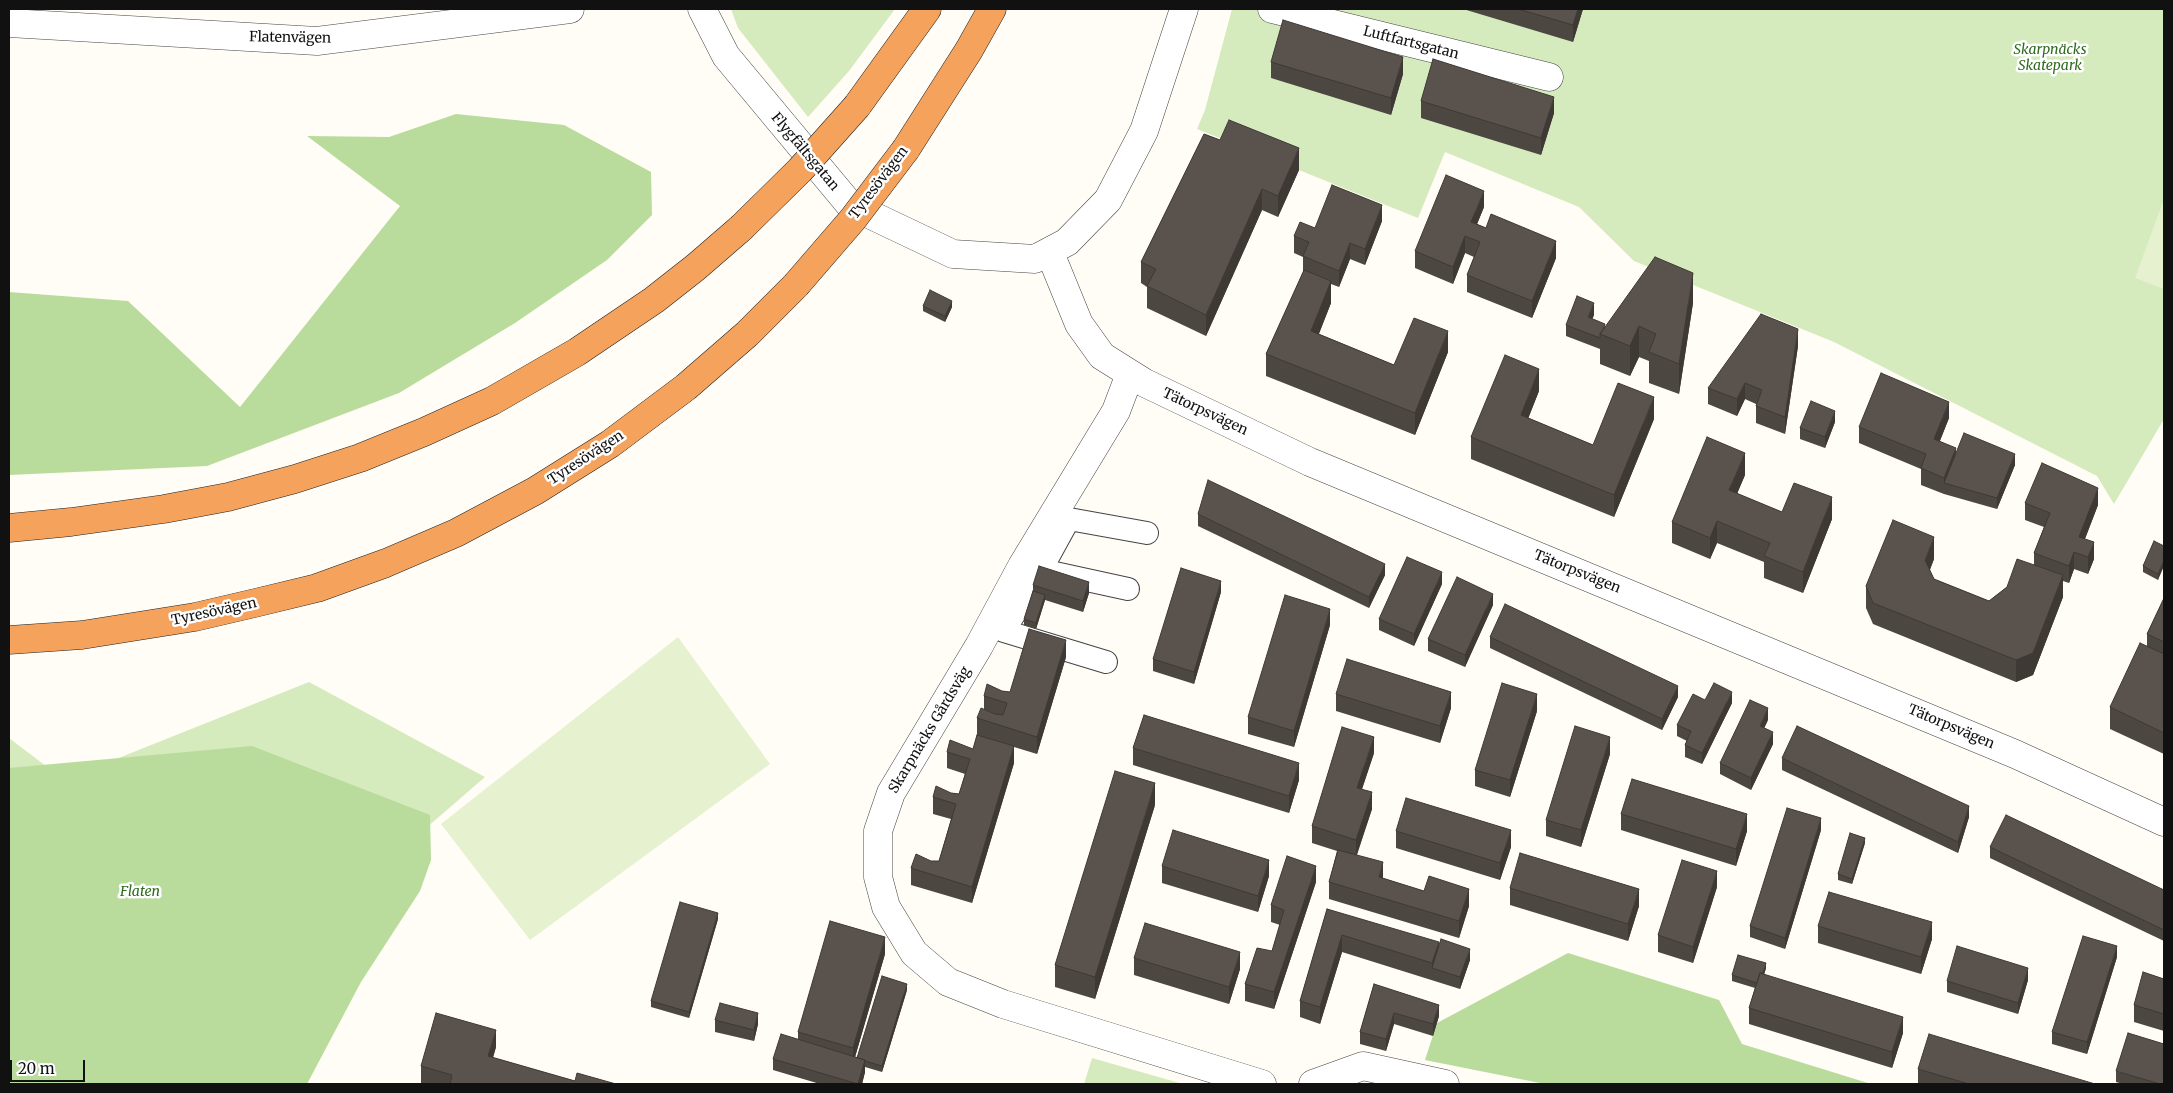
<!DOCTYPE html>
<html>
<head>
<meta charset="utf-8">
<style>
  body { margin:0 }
  #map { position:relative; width:2173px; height:1093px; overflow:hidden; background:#fffdf5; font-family:Merriweather,serif }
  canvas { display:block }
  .frame { position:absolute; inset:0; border:10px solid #111; pointer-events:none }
  .scale { position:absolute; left:10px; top:1060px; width:75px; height:22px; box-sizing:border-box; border:2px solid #111; border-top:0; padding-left:6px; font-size:15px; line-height:18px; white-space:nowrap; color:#111; -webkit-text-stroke:4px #fff; paint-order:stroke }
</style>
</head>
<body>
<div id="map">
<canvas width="2173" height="1093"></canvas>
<div class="frame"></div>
<div class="scale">20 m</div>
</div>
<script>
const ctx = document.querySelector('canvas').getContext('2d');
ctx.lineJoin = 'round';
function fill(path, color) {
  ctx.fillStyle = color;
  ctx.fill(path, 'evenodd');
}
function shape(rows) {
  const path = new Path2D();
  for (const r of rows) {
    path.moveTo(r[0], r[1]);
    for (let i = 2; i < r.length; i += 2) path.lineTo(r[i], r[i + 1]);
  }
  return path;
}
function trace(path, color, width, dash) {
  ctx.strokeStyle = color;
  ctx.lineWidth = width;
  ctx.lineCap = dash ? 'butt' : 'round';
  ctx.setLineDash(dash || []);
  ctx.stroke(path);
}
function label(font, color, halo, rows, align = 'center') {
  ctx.font = font + ' Merriweather,serif';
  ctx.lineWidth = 5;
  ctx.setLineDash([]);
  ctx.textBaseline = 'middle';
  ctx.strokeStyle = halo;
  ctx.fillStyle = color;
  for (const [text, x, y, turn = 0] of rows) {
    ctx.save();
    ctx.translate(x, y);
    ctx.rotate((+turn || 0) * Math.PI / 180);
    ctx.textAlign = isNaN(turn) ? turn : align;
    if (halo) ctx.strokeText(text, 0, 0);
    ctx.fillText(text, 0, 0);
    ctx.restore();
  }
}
const green = shape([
  [731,9,895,9,849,71,808,117,738,28],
  [1232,9,2164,9,2164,419,2114,504,2097,476,1834,342,1634,261,1579,207,1445,152,1418,218,1197,129,1205,110],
  [309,682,485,777,411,841,9,1084,9,738,67,782,111,761],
  [1092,1058,1183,1084,1084,1084]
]);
const forest = shape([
  [456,114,564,125,651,172,652,215,607,260,515,323,399,393,207,466,9,475,9,292,128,301,240,407,400,206,307,136,389,137],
  [252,746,430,815,431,860,420,891,361,982,307,1084,9,1084,9,768],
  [1568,953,1719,1000,1742,1044,1871,1084,1545,1084,1425,1060,1437,1023]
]);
const pitch = shape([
  [2164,199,2164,289,2135,278],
  [678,637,770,764,530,940,441,824]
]);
const pedestrian = shape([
  [1041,570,1069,519,1147,533],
  [1106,662,1004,631,1041,570,1128,589]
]);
const minor = shape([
  [702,9,726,56,850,205,953,254,1035,259,1067,242,1108,200,1144,131,1184,9],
  [1272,9,1549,77],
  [1050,253,1079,324,1102,356,1145,383,1310,462,2015,754,2164,822],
  [1130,374,1116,411,1022,566,979,646,891,793,878,831,878,877,886,907,914,953,948,982,1003,1004,1262,1084],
  [1313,1084,1363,1066,1445,1084]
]);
const tertiary = shape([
  [9,23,317,41,570,9]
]);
const motorway = shape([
  [857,106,927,9],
  [906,149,969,50,992,9],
  [9,528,71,522,164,509,228,497,295,479,360,458,424,432,492,401,577,352,654,300,696,267,741,228],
  [9,640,82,635,195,617,255,603,317,588,386,563,456,533,535,491,610,444,686,387,747,334,796,285]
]);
const motorwayBridge = shape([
  [741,228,800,170,857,106],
  [796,285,853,219,906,149]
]);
const wall = shape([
  [1463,9,1583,9,1573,42],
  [1271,62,1403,74,1391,115,1271,78],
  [1421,101,1554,113,1541,155,1421,118],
  [1204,134,1299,170,1278,217,1262,210,1206,336,1147,308,1147,287,1141,283,1141,262],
  [1484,207,1477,224,1556,258,1532,318,1467,292,1467,275,1474,257,1465,253,1453,284,1415,268,1415,251],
  [1382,221,1365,265,1350,259,1339,287,1331,284,1331,303,1319,334,1394,365,1448,352,1415,435,1266,376,1266,354,1303,273,1303,257,1294,253,1294,236,1315,228],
  [1693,303,1679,394,1649,383,1649,361,1639,357,1630,376,1600,364,1600,349,1566,336,1566,325,1594,315,1592,319,1605,327],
  [923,306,952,307,945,322,923,311],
  [1798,346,1785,434,1756,423,1756,404,1745,399,1737,416,1708,404,1708,388],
  [1539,391,1528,418,1593,445,1654,419,1614,517,1471,459,1471,437],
  [1949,418,1940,441,1956,454,2015,465,1997,509,1944,494,1921,485,1921,469,1859,443,1859,427],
  [1835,422,1825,448,1800,439,1800,428],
  [1745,475,1737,494,1782,512,1832,519,1803,593,1764,578,1764,562,1717,543,1710,559,1672,543,1672,522],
  [2025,503,2098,505,2085,539,2094,559,2088,574,2074,569,2069,583,2063,581,2063,597,2033,675,2016,682,1873,624,1866,608,1866,586,1934,559,1930,570,1934,579,1989,601,2007,587,2034,565,2034,553,2044,527,2025,520],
  [1198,514,1385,575,1369,608,1198,526],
  [2164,546,2158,580,2143,572,2143,566],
  [1442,584,1414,646,1379,630,1379,619],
  [1033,585,1089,593,1083,612,1045,600,1036,629,1024,625,1024,619,1033,591],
  [1221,592,1194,684,1153,671,1153,659],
  [2164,598,2164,754,2110,729,2110,707,2147,646,2147,634],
  [1493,605,1465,667,1428,651,1428,639],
  [1330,625,1294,747,1248,734,1248,717],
  [1490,637,1678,697,1662,730,1490,648],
  [1066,657,1037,754,1014,747,1014,763,972,903,911,885,911,868,931,861,939,861,951,819,933,814,933,797,951,793,959,794,965,774,947,768,947,752,973,749,977,735,977,718,984,709,984,696,1002,691,1010,692],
  [1336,694,1451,708,1440,743,1336,711],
  [1705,700,1732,703,1702,764,1685,757,1685,745,1687,741,1677,736,1677,725],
  [1537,711,1510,797,1475,786,1475,770],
  [1768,720,1764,728,1773,744,1751,790,1720,774,1720,763],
  [1133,748,1299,780,1289,813,1133,765],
  [1374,753,1362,789,1372,809,1357,855,1383,878,1469,906,1459,938,1329,899,1329,882,1337,851,1312,843,1312,826],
  [1610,754,1581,847,1546,836,1546,820],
  [1782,758,1969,817,1958,853,1782,770],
  [1155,805,1095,999,1055,987,1055,965],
  [1621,814,1747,831,1736,866,1621,830],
  [1821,830,1785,949,1750,937,1750,926],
  [1396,831,1511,847,1500,880,1396,848],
  [1865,843,1852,884,1838,880,1838,874],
  [1990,847,2164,890,2164,941,1990,858],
  [1162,866,1269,876,1258,912,1162,883],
  [1316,882,1274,1009,1245,1001,1245,984,1272,951,1280,925,1271,922,1271,905],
  [1717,887,1693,963,1658,952,1658,935],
  [1510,888,1639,906,1628,941,1510,905],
  [1327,909,1439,948,1470,960,1460,989,1342,952,1320,1024,1300,1017,1300,1001],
  [718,919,689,1018,651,1007,651,1001],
  [1818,926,1932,939,1921,974,1818,943],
  [885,954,855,1057,857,1058,907,990,882,1072,865,1067,865,1072,862,1084,820,1084,773,1070,773,1059,798,1040,798,1032],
  [2117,957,2087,1054,2052,1044,2052,1032],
  [1134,958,1240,969,1229,1004,1134,975],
  [1766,968,1764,974,1903,1033,1892,1068,1749,1024,1749,1008,1755,988,1732,981,1732,975],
  [2164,979,2164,1031,2134,1022,2134,1005],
  [2028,980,2018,1014,1947,992,1947,981],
  [1374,984,1439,1016,1433,1036,1394,1024,1386,1051,1360,1044,1360,1032],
  [715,1020,758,1024,754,1041,715,1032],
  [496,1047,493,1058,575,1081,616,1084,427,1084,421,1083,421,1066],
  [1918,1069,2095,1084,1918,1084],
  [2116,1071,2164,1084,2123,1084,2116,1082]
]);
const shadedWall = shape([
  [1578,9,1583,9,1573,42,1573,25],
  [1403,57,1403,74,1391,115,1391,98],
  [1554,97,1554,113,1541,155,1541,138],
  [1299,148,1299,170,1278,217,1278,196],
  [1262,189,1262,210,1206,336,1206,315],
  [1484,191,1484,207,1471,239,1471,222],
  [1382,205,1382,221,1365,265,1365,249],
  [1465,236,1465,253,1453,284,1453,267],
  [1556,241,1556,258,1532,318,1532,301],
  [1350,243,1350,259,1339,287,1339,271],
  [1693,273,1693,303,1679,394,1679,364],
  [1331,281,1331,303,1311,353,1311,331],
  [952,301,952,307,945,322,945,316],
  [1594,303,1594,315,1588,329,1588,317],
  [1639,326,1639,357,1630,376,1630,346],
  [1798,329,1798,346,1785,434,1785,417],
  [1448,331,1448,352,1415,435,1415,413],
  [1539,369,1539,391,1521,437,1521,415],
  [1745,383,1745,399,1737,416,1737,399],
  [1654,397,1654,419,1614,517,1614,495],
  [1949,402,1949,418,1934,455,1934,439],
  [1835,411,1835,422,1825,448,1825,437],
  [1956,448,1956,464,1944,483,1944,478],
  [1745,453,1745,475,1729,512,1729,490],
  [2015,454,2015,465,1997,509,1997,498],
  [2098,488,2098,505,2079,554,2079,537],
  [1832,497,1832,519,1803,593,1803,572],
  [1717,521,1717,543,1710,559,1710,538],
  [1934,537,1934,559,1925,581,1925,560],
  [2094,542,2094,559,2088,574,2088,557],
  [2074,552,2074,569,2069,583,2069,566],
  [2164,560,2164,566,2158,580,2158,574],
  [1385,564,1385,575,1369,608,1369,597],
  [1442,572,1442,584,1414,646,1414,634],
  [2063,575,2063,597,2033,675,2016,682,2016,660],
  [1221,581,1221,592,1194,684,1194,672],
  [1089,582,1089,593,1083,612,1083,601],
  [1493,594,1493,605,1465,667,1465,655],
  [1045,595,1045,600,1036,629,1036,623],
  [1330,609,1330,625,1294,747,1294,731],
  [1066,640,1066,657,1037,754,1037,737],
  [1678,686,1678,697,1662,730,1662,719],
  [1451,692,1451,708,1440,743,1440,726],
  [1732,692,1732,703,1702,764,1702,753],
  [1537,694,1537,711,1510,797,1510,780],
  [1768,708,1768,720,1760,737,1760,726],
  [1773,732,1773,744,1751,790,1751,778],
  [1374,737,1374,753,1357,804,1357,788],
  [1610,737,1610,754,1581,847,1581,830],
  [1014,746,1014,763,972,903,972,887],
  [1299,763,1299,780,1289,813,1289,796],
  [1155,783,1155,805,1095,999,1095,977],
  [1372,792,1372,809,1356,856,1356,840],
  [1969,806,1969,817,1958,853,1958,842],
  [1747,814,1747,831,1736,866,1736,849],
  [1821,818,1821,830,1785,949,1785,938],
  [1511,830,1511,847,1500,880,1500,863],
  [1865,838,1865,843,1852,884,1852,879],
  [1269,860,1269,876,1258,912,1258,896],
  [1383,862,1383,879,1379,877],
  [1316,866,1316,882,1274,1009,1274,992],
  [1717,871,1717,887,1693,963,1693,947],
  [1469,889,1469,906,1459,938,1459,921],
  [1639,889,1639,906,1628,941,1628,924],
  [718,913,718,919,689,1018,689,1012],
  [1932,922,1932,939,1921,974,1921,957],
  [1342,935,1342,952,1320,1024,1320,1007],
  [885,937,885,954,853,1064,853,1048],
  [1439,942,1439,959,1432,968,1432,963],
  [2117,946,2117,957,2087,1054,2087,1042],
  [1470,949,1470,960,1460,989,1460,977],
  [1240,952,1240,969,1229,1004,1229,987],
  [1766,963,1766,968,1760,989,1760,984],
  [2028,968,2028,980,2018,1014,2018,1003],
  [907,984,907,990,882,1072,882,1066],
  [1439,1005,1439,1016,1433,1036,1433,1024],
  [758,1013,758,1024,754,1041,754,1030],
  [1394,1013,1394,1024,1386,1051,1386,1039],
  [1903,1017,1903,1033,1892,1068,1892,1052],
  [496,1030,496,1047,488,1073,488,1056],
  [865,1060,865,1072,862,1084,858,1084]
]);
const building = shape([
  [1518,9,1578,9,1573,25,1518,9],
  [1283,20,1403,57,1391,98,1271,62,1283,20],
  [1433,59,1554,97,1541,138,1421,101,1433,59],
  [1229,120,1299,148,1278,196,1262,189,1206,315,1147,286,1156,269,1141,262,1204,134,1220,140,1229,120],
  [1446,175,1484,191,1471,222,1486,228,1491,214,1556,241,1532,301,1467,275,1480,242,1465,236,1453,267,1415,251,1446,175],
  [1332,185,1382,205,1365,249,1350,243,1339,271,1303,256,1309,242,1294,236,1300,222,1315,228,1332,185],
  [1655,257,1693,273,1679,364,1649,352,1656,334,1639,326,1630,346,1600,334,1655,257],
  [1304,270,1331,281,1311,331,1394,365,1414,318,1448,331,1415,413,1266,354,1304,270],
  [930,290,952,301,945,316,923,306,930,290],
  [1577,296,1594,303,1588,317,1605,324,1603,330,1600,334,1600,338,1566,325,1577,296],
  [1761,314,1798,329,1785,417,1756,406,1762,390,1745,383,1737,399,1708,388,1761,314],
  [1505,355,1539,369,1521,415,1593,445,1618,383,1654,397,1614,495,1471,437,1505,355],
  [1881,373,1949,402,1934,439,1956,448,1944,478,1921,468,1926,454,1859,427,1881,373],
  [1811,401,1835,411,1825,437,1800,428,1811,401],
  [1964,433,2015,454,1997,498,1944,483,1964,433],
  [1707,437,1745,453,1729,490,1782,512,1794,483,1832,497,1803,572,1764,556,1770,543,1717,521,1710,538,1672,522,1707,437],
  [2042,463,2098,488,2079,537,2094,542,2088,557,2074,552,2069,566,2034,553,2050,513,2025,503,2042,463],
  [1208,480,1385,564,1369,597,1198,514,1208,480],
  [1893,520,1934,537,1925,560,1934,579,1989,601,2007,587,2017,559,2063,575,2033,653,2016,660,1873,603,1866,586,1893,520],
  [2154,541,2164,546,2164,560,2158,574,2143,566,2154,541],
  [1407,557,1442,572,1414,634,1379,619,1407,557],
  [1039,566,1089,582,1083,601,1033,585,1039,566],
  [1181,568,1221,581,1194,672,1153,659,1181,568],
  [1457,577,1493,594,1465,655,1428,639,1457,577],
  [1033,591,1045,595,1036,623,1024,619,1033,591],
  [1285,595,1330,609,1294,731,1248,717,1285,595],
  [2164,598,2164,642,2147,634,2164,598],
  [1505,604,1678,686,1662,719,1490,637,1505,604],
  [1029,629,1066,640,1037,737,977,718,981,708,995,714,1003,715,1007,703,984,696,987,684,1002,691,1010,692,1029,629],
  [2140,643,2164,654,2164,733,2110,707,2140,643],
  [1347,659,1451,692,1440,726,1336,694,1347,659],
  [1502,683,1537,694,1510,780,1475,770,1502,683],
  [1714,683,1732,692,1702,753,1685,745,1691,731,1677,725,1693,694,1705,700,1714,683],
  [1750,700,1768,708,1760,726,1773,732,1751,778,1720,763,1750,700],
  [1144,715,1299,763,1289,796,1133,748,1144,715],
  [1575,726,1610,737,1581,830,1546,820,1575,726],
  [1797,726,1969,806,1958,842,1782,758,1797,726],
  [1342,727,1374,737,1357,788,1372,792,1356,840,1312,826,1342,727],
  [977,735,1014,746,972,887,911,868,916,854,931,861,939,861,956,804,933,797,936,786,951,793,959,794,970,759,947,752,950,740,973,749,977,735],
  [1115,771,1155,783,1095,977,1055,965,1115,771],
  [1632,779,1747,814,1736,849,1621,814,1632,779],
  [1406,798,1511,830,1500,863,1396,831,1406,798],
  [1787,808,1821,818,1785,938,1750,926,1787,808],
  [2006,815,2164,890,2164,930,1990,847,2006,815],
  [1173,830,1269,860,1258,896,1162,866,1173,830],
  [1850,833,1865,838,1852,879,1838,874,1850,833],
  [1338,850,1383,862,1379,877,1424,891,1429,876,1469,889,1459,921,1329,882,1338,850],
  [1520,853,1639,889,1628,924,1510,888,1520,853],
  [1287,856,1316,866,1274,992,1245,984,1257,948,1272,951,1284,910,1271,905,1287,856],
  [1682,860,1717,871,1693,947,1658,935,1682,860],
  [1829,892,1932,922,1921,957,1818,926,1829,892],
  [680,902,718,913,689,1012,651,1001,680,902],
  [1327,909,1439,942,1432,963,1342,935,1320,1007,1300,1001,1327,909],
  [830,921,885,937,853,1048,798,1032,830,921],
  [1145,923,1240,952,1229,987,1134,958,1145,923],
  [2083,936,2117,946,2087,1042,2052,1032,2083,936],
  [1441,939,1470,949,1460,977,1432,968,1441,939],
  [1957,946,2028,968,2018,1003,1947,981,1957,946],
  [1738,955,1766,963,1763,973,1760,973,1757,983,1732,975,1738,955],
  [2143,972,2164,979,2164,1014,2134,1005,2143,972],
  [1760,973,1903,1017,1892,1052,1749,1008,1760,973],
  [882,976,907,984,882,1066,865,1061,865,1060,857,1058,882,976],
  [1374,984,1439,1005,1433,1024,1394,1013,1386,1039,1360,1032,1374,984],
  [720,1003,758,1013,754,1030,715,1020,720,1003],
  [436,1013,496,1030,488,1056,575,1081,577,1073,616,1084,450,1084,452,1075,421,1066,436,1013],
  [2128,1033,2164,1044,2164,1084,2160,1084,2116,1071,2128,1033],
  [781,1034,865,1060,858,1084,773,1059,781,1034],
  [1929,1034,2095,1084,1969,1084,1918,1069,1929,1034]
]);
const streetNames = [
  ["Flatenvägen",290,38,1],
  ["Luftfartsgatan",1411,43,14],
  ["Flygfältsgatan",805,152,50],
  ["Tyresövägen",879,183,-53],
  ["Tätorpsvägen",1205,412,25],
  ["Tyresövägen",586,458,-33],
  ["Tätorpsvägen",1577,572,22],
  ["Tyresövägen",214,612,-12],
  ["Tätorpsvägen",1951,727,23],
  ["Skarpnäcks Gårdsväg",930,730,-59]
];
const parkNames = [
  ["Skarpnäcks",2050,50],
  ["Skatepark",2050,66],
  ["Flaten",140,892]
];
fill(green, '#d5ebbd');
fill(forest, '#b9dc9c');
fill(pitch, '#e6f2cf');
trace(pedestrian, '#444', 24);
trace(minor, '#444', 29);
trace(tertiary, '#444', 29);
trace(motorway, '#222', 29);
trace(pedestrian, '#fff', 22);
trace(minor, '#fff', 28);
trace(tertiary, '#fff', 28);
trace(motorway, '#f5a25d', 28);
trace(motorwayBridge, '#222', 29, []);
trace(motorwayBridge, '#f5a25d', 28);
fill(wall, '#4d4742');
fill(shadedWall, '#3f3936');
fill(building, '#5a524d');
trace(building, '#3f3936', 1);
label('14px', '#111', '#fff', streetNames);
label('italic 14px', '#2f6b1f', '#fff', parkNames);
</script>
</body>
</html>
